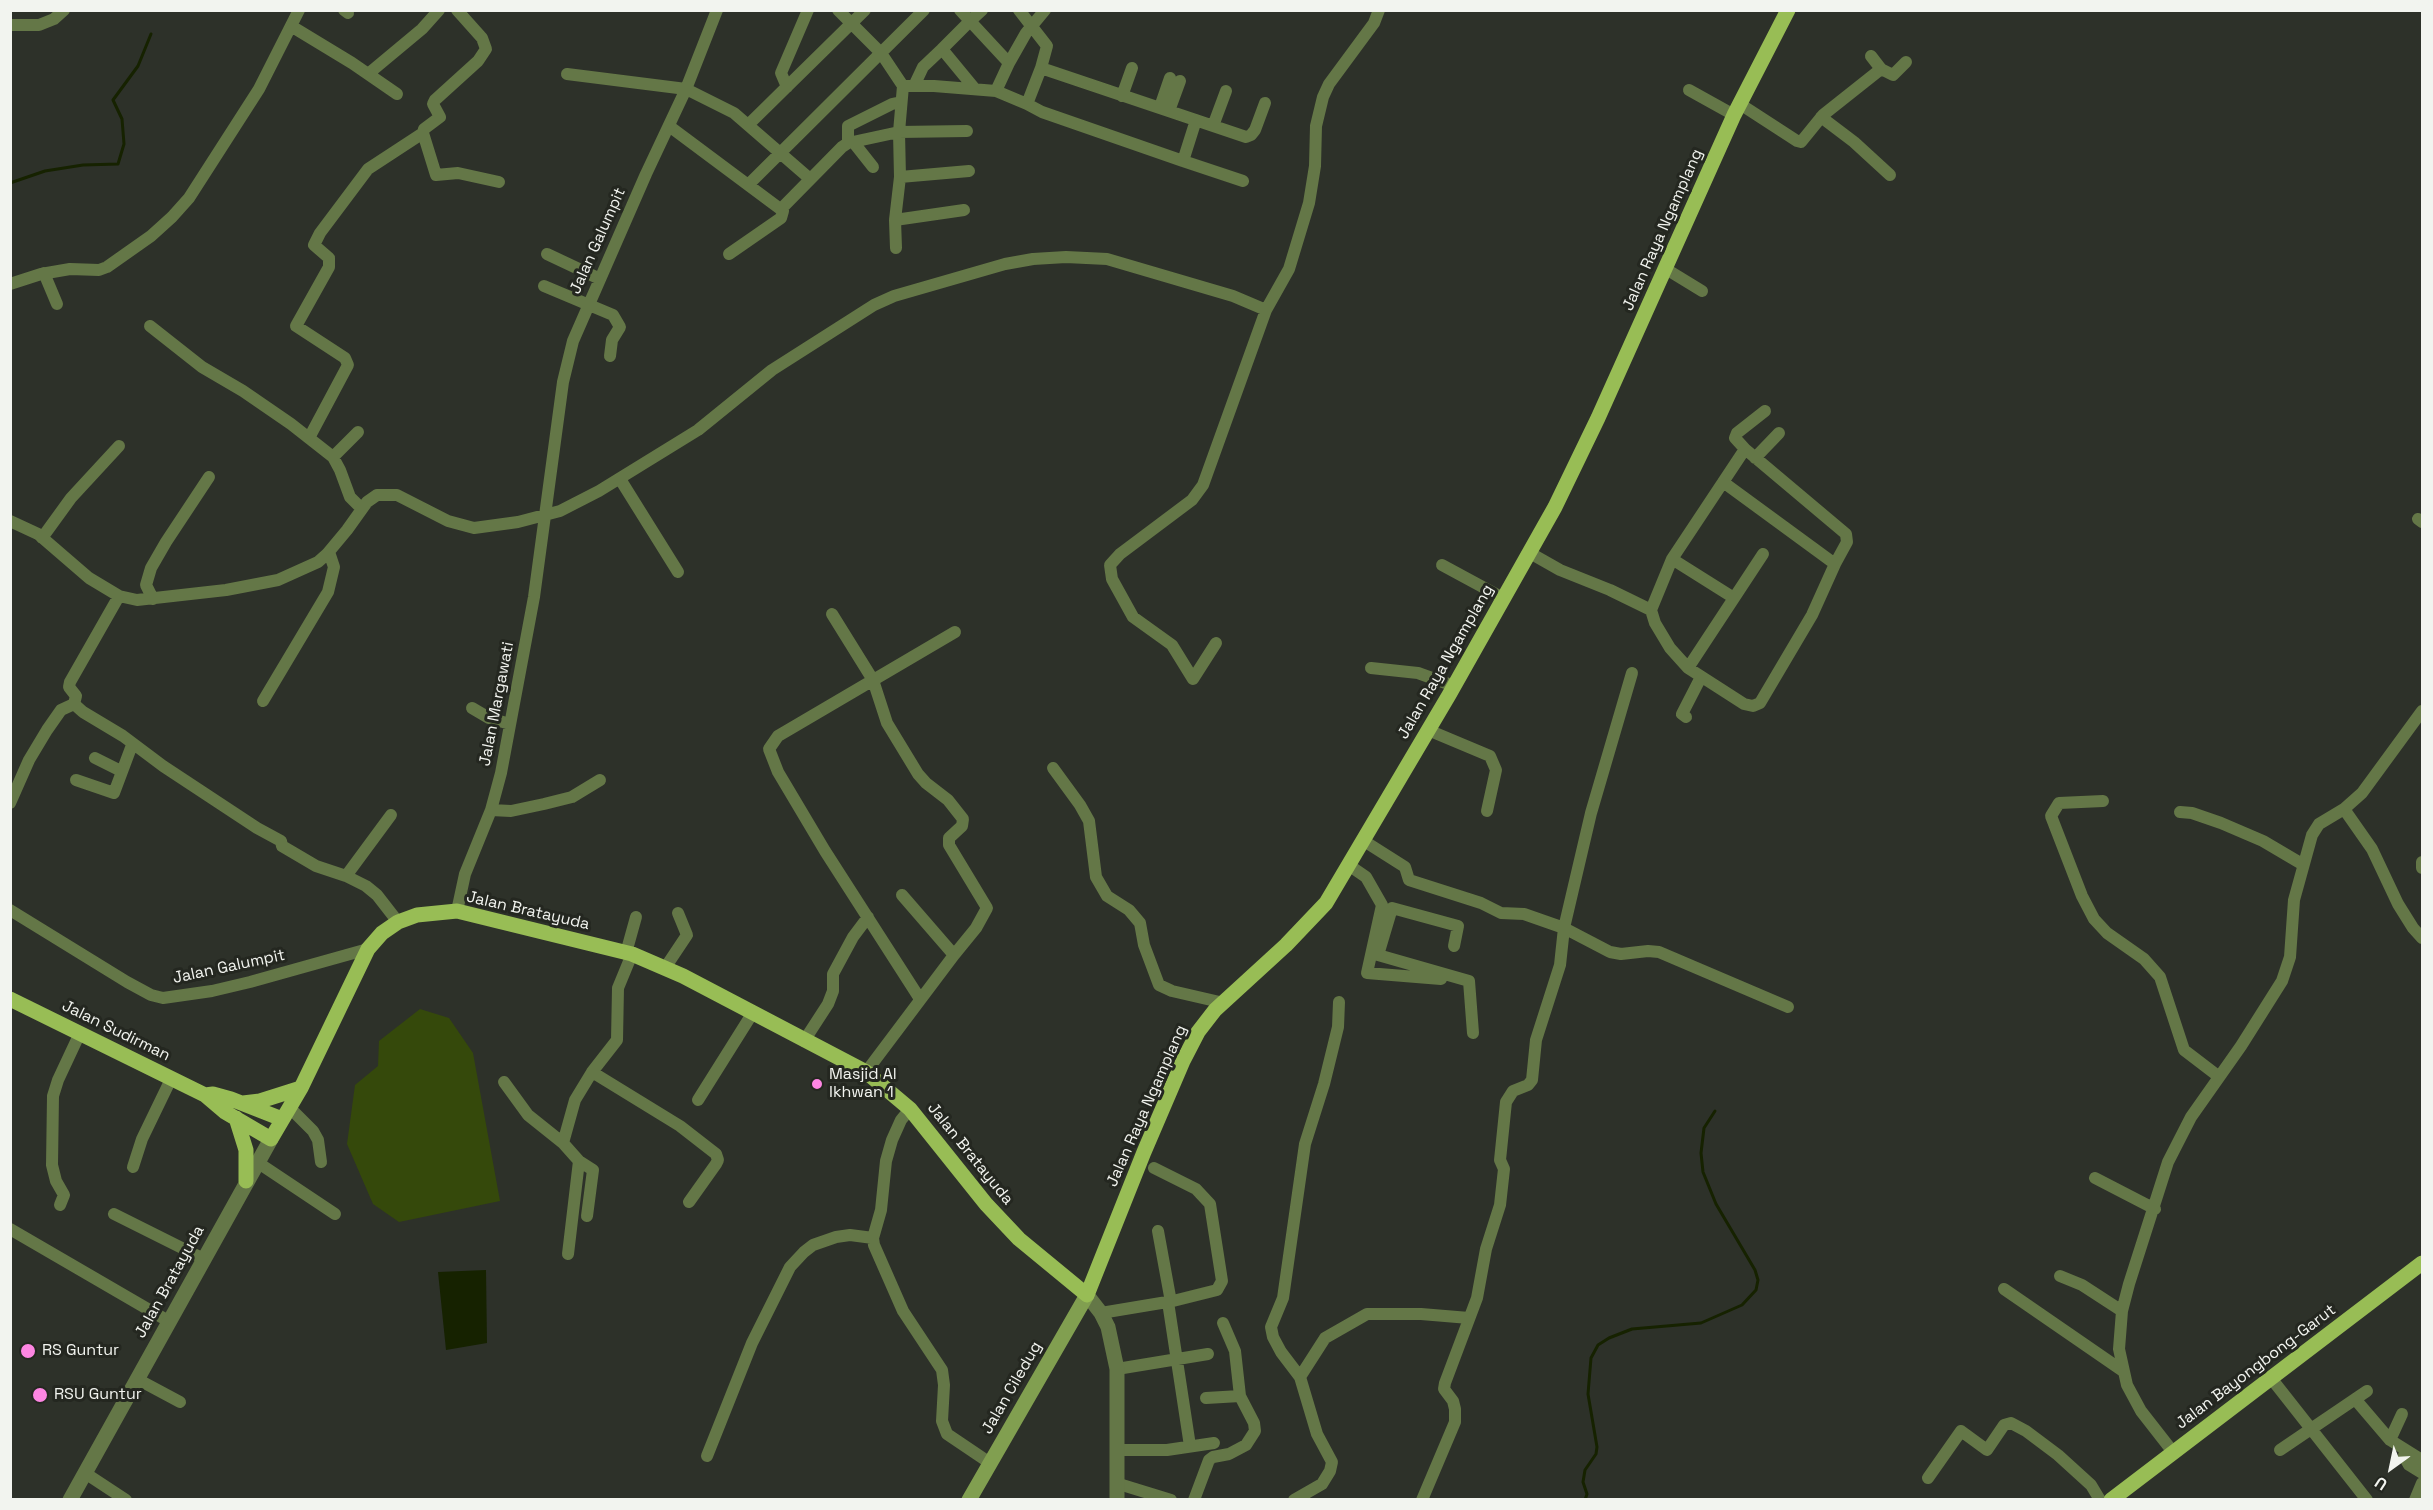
<!DOCTYPE html>
<html>
<head>
<meta charset="utf-8">
<style>
  body { margin:0 }
  #map { position:relative; width:2433px; height:1510px; overflow:hidden; background:#2d3129; font-family:"Space Grotesk",sans-serif }
  canvas { display:block }
  .frame { position:absolute; inset:0; border:12px solid #f2f4ef; pointer-events:none }
  .north { position:absolute; left:2361px; top:1438px; width:60px; height:60px; -webkit-text-stroke:4px #242720; paint-order:stroke; rotate:213deg; font-size:16px; font-weight:700; line-height:24px; text-align:center; color:#f2f4ef }
  .north::after { content:''; display:block; margin:auto; width:21px; height:27px; background:#f2f4ef; clip-path:polygon(50% 0,100% 100%,50% 72%,0 100%) }
</style>
</head>
<body>
<div id="map">
<canvas width="2433" height="1510"></canvas>
<div class="frame"></div>
<div class="north">U</div>
</div>
<script>
const ctx = document.querySelector('canvas').getContext('2d');
ctx.lineJoin = 'round';
function fill(path, color) {
  ctx.fillStyle = color;
  ctx.fill(path, 'evenodd');
}
function shape(rows) {
  const path = new Path2D();
  for (const r of rows) {
    path.moveTo(r[0], r[1]);
    for (let i = 2; i < r.length; i += 2) path.lineTo(r[i], r[i + 1]);
  }
  return path;
}
function trace(path, color, width, dash) {
  ctx.strokeStyle = color;
  ctx.lineWidth = width;
  ctx.lineCap = dash ? 'butt' : 'round';
  ctx.setLineDash(dash || []);
  ctx.stroke(path);
}
function label(font, color, halo, rows, align = 'center') {
  ctx.font = font + ' "Space Grotesk",sans-serif';
  ctx.lineWidth = 6;
  ctx.setLineDash([]);
  ctx.textBaseline = 'middle';
  ctx.strokeStyle = halo;
  ctx.fillStyle = color;
  for (const [text, x, y, turn = 0] of rows) {
    ctx.save();
    ctx.translate(x, y);
    ctx.rotate((+turn || 0) * Math.PI / 180);
    ctx.textAlign = isNaN(turn) ? turn : align;
    if (halo) ctx.strokeText(text, 0, 0);
    ctx.fillText(text, 0, 0);
    ctx.restore();
  }
}
const green = shape([
  [420,1009,449,1018,473,1053,500,1201,399,1222,373,1204,347,1144,355,1085,378,1066,379,1041]
]);
const water = shape([
  [486,1270,487,1343,446,1350,438,1272]
]);
const stream = shape([
  [10,183,45,171,83,165,118,164,124,144,122,119,113,100,138,66,151,34],
  [1585,1500,1587,1494,1583,1482,1585,1470,1596,1454,1597,1447,1588,1394,1591,1358,1598,1345,1609,1338,1632,1329,1701,1323,1742,1305,1756,1290,1758,1280,1755,1270,1716,1204,1703,1172,1701,1153,1704,1128,1715,1111]
]);
const minor = shape([
  [344,10,348,13],
  [457,10,482,38,486,49,478,61,435,100,433,104,440,117,424,129,423,133,436,175,458,173,499,182],
  [838,10,881,53,903,86,899,132,900,177,895,220,964,210],
  [960,10,970,21,982,10],
  [1019,10,1047,46,1041,68],
  [10,25,39,25,54,19,64,10],
  [291,26,352,63,397,94],
  [1881,69,1893,75,1906,62],
  [368,74,422,29,439,10],
  [567,74,686,89,734,113,809,178],
  [903,86,934,86,996,91,1027,104,1041,68,1246,137,1251,135,1255,130,1265,103],
  [914,86,923,67,942,49],
  [787,87,781,73,808,10],
  [975,89,942,49,970,21,1009,63,1026,33,1045,10],
  [1689,90,1734,115],
  [996,91,1009,63],
  [1122,96,1132,68],
  [1027,104,1042,112,1183,161,1196,120],
  [1740,104,1797,141,1801,142,1823,115,1881,69,1871,56],
  [1160,107,1170,78],
  [1169,111,1180,81],
  [1821,117,1854,142,1890,175],
  [748,125,865,10],
  [669,126,783,211,781,218,729,254],
  [1213,126,1226,91],
  [848,143,848,126,892,104,901,102],
  [854,143,873,167],
  [1183,161,1243,181],
  [900,177,969,171],
  [748,185,924,10],
  [781,209,842,147,848,143,899,132,967,131],
  [895,220,896,248],
  [547,254,600,279],
  [1666,269,1702,291],
  [44,273,57,304],
  [10,284,41,274,70,269,99,270,107,267,151,236,172,217,189,198,259,89,299,10],
  [544,286,613,315,620,327,612,340,610,356],
  [150,326,202,367,243,391,291,424,333,457],
  [358,432,333,457,340,470,350,497,361,508],
  [309,438,348,365,345,358,296,326,329,267,329,258,314,245,320,233,368,169,423,133],
  [1745,449,1735,438,1737,433,1765,411],
  [1755,458,1779,433],
  [620,479,678,572],
  [1723,482,1835,564,1812,615,1760,703,1753,706,1744,704,1688,668,1670,648,1655,623,1651,610,1672,559,1745,449,1846,534,1847,542,1835,564],
  [2418,519,2422,522],
  [10,521,38,534,89,578,119,596,137,600,226,590,278,580,318,562,327,554,347,530,367,502,377,495,397,495,448,521,474,528,518,522,560,511,599,491,698,430,772,370,874,305,894,296,1005,264,1033,259,1066,257,1107,259,1233,296,1266,310],
  [42,538,71,498,119,446],
  [1530,553,1560,570,1610,590,1651,610],
  [1672,559,1734,598],
  [1442,565,1503,598],
  [153,599,146,585,151,568,166,542,209,477],
  [832,614,873,680,887,723,918,774,926,783,948,800,963,819,962,826,949,838,949,845,987,908,976,928,954,955],
  [1216,643,1193,679,1172,645,1133,617,1112,579,1110,565,1120,554,1192,500,1203,485,1266,310,1289,269,1309,203,1315,166,1316,126,1323,97,1329,84,1374,23,1379,10],
  [1371,668,1418,673,1454,686],
  [1688,668,1763,554],
  [263,701,328,592,334,567,329,552],
  [74,704,83,712,123,736,163,766,257,828,281,841,282,846,316,866,346,876],
  [74,704,76,696,69,687,70,682,119,596],
  [472,708,489,718,510,724],
  [1686,717,1682,714,1701,677],
  [1428,730,1490,756,1496,770,1487,811],
  [95,758,121,771],
  [1053,768,1080,805,1089,821,1096,877,1107,896,1129,910,1140,923,1144,945,1159,985,1172,991,1224,1003],
  [76,780,114,793,132,745],
  [2103,801,2059,803,2051,816,2082,896,2094,919,2107,933,2144,959,2160,977,2184,1050,2218,1076],
  [10,803,29,760,47,730,61,710,74,704],
  [2344,809,2372,849,2398,904,2413,928,2422,938],
  [491,810,511,811,544,804,572,797,600,780],
  [2180,812,2192,813,2221,823,2263,841,2302,864],
  [391,815,346,876,366,886,377,895,398,922],
  [1364,841,1405,867,1409,880,1481,903,1501,913,1524,914,1564,928,1610,952,1621,954,1648,951,1659,952,1788,1007],
  [2422,862,2422,868],
  [1350,866,1366,877,1382,905,1367,973,1441,979],
  [10,910,127,982,151,995,163,998,212,991,250,982,368,949],
  [457,911,465,874,491,810,501,773,534,597,563,382,573,341,646,174,686,89,717,10],
  [1454,946,1458,926,1392,908,1378,955,1469,981,1473,1033],
  [626,953,636,917],
  [665,968,687,935,678,913],
  [920,999,825,851,778,772,769,749,778,736,955,632],
  [804,1041,828,1004,833,991,833,974,853,937,868,917],
  [592,1072,680,1126,716,1154,718,1160,716,1164,689,1202],
  [866,1072,954,955,902,895],
  [504,1082,528,1115,563,1143,575,1100,592,1072,617,1040,618,988,632,954],
  [698,1100,752,1014],
  [289,1107,313,1131,318,1140,321,1162],
  [910,1109,901,1120,892,1140,886,1161,881,1210,873,1238,874,1245,903,1311,942,1370,944,1385,942,1421,947,1434,990,1463],
  [563,1143,579,1161,568,1254],
  [579,1161,593,1170,587,1216],
  [257,1162,335,1214],
  [133,1167,142,1139,171,1079],
  [2095,1178,2155,1209],
  [60,1205,64,1195,56,1181,52,1165,53,1096,58,1080,80,1033],
  [114,1214,204,1259],
  [10,1229,170,1322],
  [1158,1231,1171,1302],
  [2060,1276,2082,1285,2122,1311],
  [2004,1289,2123,1371],
  [1168,1302,1190,1446],
  [1101,1313,1173,1301,1217,1290,1222,1281,1210,1204,1196,1189,1154,1168],
  [1117,1369,1208,1354],
  [1300,1377,1325,1338,1367,1314,1421,1314,1469,1318],
  [2271,1378,2367,1500],
  [137,1379,180,1402],
  [1206,1398,1240,1396],
  [2355,1399,2390,1440,2422,1460],
  [2390,1440,2402,1414],
  [1119,1450,1167,1450,1214,1443],
  [2280,1450,2367,1391],
  [2405,1451,2404,1456,2409,1465,2422,1473],
  [2173,1452,2141,1411,2127,1385,2119,1349,2122,1311,2129,1284,2168,1162,2191,1117,2241,1046,2282,981,2290,957,2294,900,2312,835,2319,824,2344,809,2362,793,2422,711],
  [707,1456,752,1343,790,1267,804,1252,813,1245,836,1237,850,1235,873,1238],
  [85,1473,126,1500],
  [1928,1478,1961,1431,1987,1450,2004,1425,2011,1423,2026,1431,2058,1455,2091,1485,2100,1500],
  [1119,1484,1171,1500],
  [1194,1500,1209,1460,1213,1457,1229,1454,1246,1445,1255,1431,1254,1423,1240,1396,1235,1351,1223,1323],
  [1294,1500,1322,1484,1330,1471,1332,1462,1317,1434,1300,1377,1281,1352,1273,1337,1271,1327,1283,1298,1305,1144,1324,1084,1338,1027,1339,1002],
  [1422,1500,1455,1422,1455,1409,1453,1401,1444,1389,1445,1383,1477,1298,1486,1249,1500,1205,1504,1169,1500,1160,1506,1102,1513,1091,1528,1085,1532,1080,1536,1040,1560,965,1564,928,1591,813,1632,673],
  [2415,1500,2422,1483]
]);
const tertiary = shape([
  [1087,1295,1101,1313,1108,1327,1117,1369,1117,1500],
  [70,1500,271,1139]
]);
const secondary = shape([
  [969,1500,1087,1295]
]);
const primary = shape([
  [10,999,205,1095,225,1112,271,1139,301,1088,368,949,382,933,398,922,417,915,457,911,632,954,683,976,866,1072,910,1109,986,1204,1019,1239,1087,1295,1144,1152,1183,1061,1198,1032,1215,1010,1286,945,1326,903,1449,695,1555,507,1598,418,1734,115,1788,10],
  [205,1095,213,1094,231,1099,282,1119],
  [243,1103,260,1101,301,1088],
  [236,1118,246,1150,246,1181],
  [2111,1500,2422,1263]
]);
const markers = [
  [817,1084,6,"#fd86e2"],
  [28,1351,8,"#fd86e2"],
  [40,1395,8,"#fd86e2"]
];
const streetNames = [
  ["Jalan Raya Ngamplang",1663,230,-66],
  ["Jalan Galumpit",598,241,-66],
  ["Jalan Raya Ngamplang",1446,662,-60],
  ["Jalan Margawati",497,704,-79],
  ["Jalan Bratayuda",528,911,13],
  ["Jalan Galumpit",229,967,-12],
  ["Jalan Sudirman",116,1031,26],
  ["Jalan Raya Ngamplang",1147,1106,-66],
  ["Jalan Bratayuda",970,1154,51],
  ["Jalan Bratayuda",170,1282,-61],
  ["Jalan Bayongbong-Garut",2256,1367,-37],
  ["Jalan Ciledug",1012,1388,-60]
];
const poiNames = [
  ["Masjid Al",829,1075],
  ["Ikhwan 1",829,1093],
  ["RS Guntur",42,1351],
  ["RSU Guntur",54,1395]
];
fill(green, '#35490b');
fill(water, '#162200');
trace(stream, '#162200', 3);
trace(minor, '#647747', 12);
trace(tertiary, '#647747', 15);
trace(secondary, '#819f50', 15);
trace(primary, '#98bd55', 15);
for (const [x, y, r, color] of markers) {
  const dot = new Path2D();
  dot.arc(x, y, r, 0, 2 * Math.PI);
  ctx.fillStyle = color;
  ctx.fill(dot);
  trace(dot, '#242720', 2);
}
label('16px', '#f2f4ef', '#242720', streetNames);
label('16px', '#f2f4ef', '#242720', poiNames, 'left');
</script>
</body>
</html>
